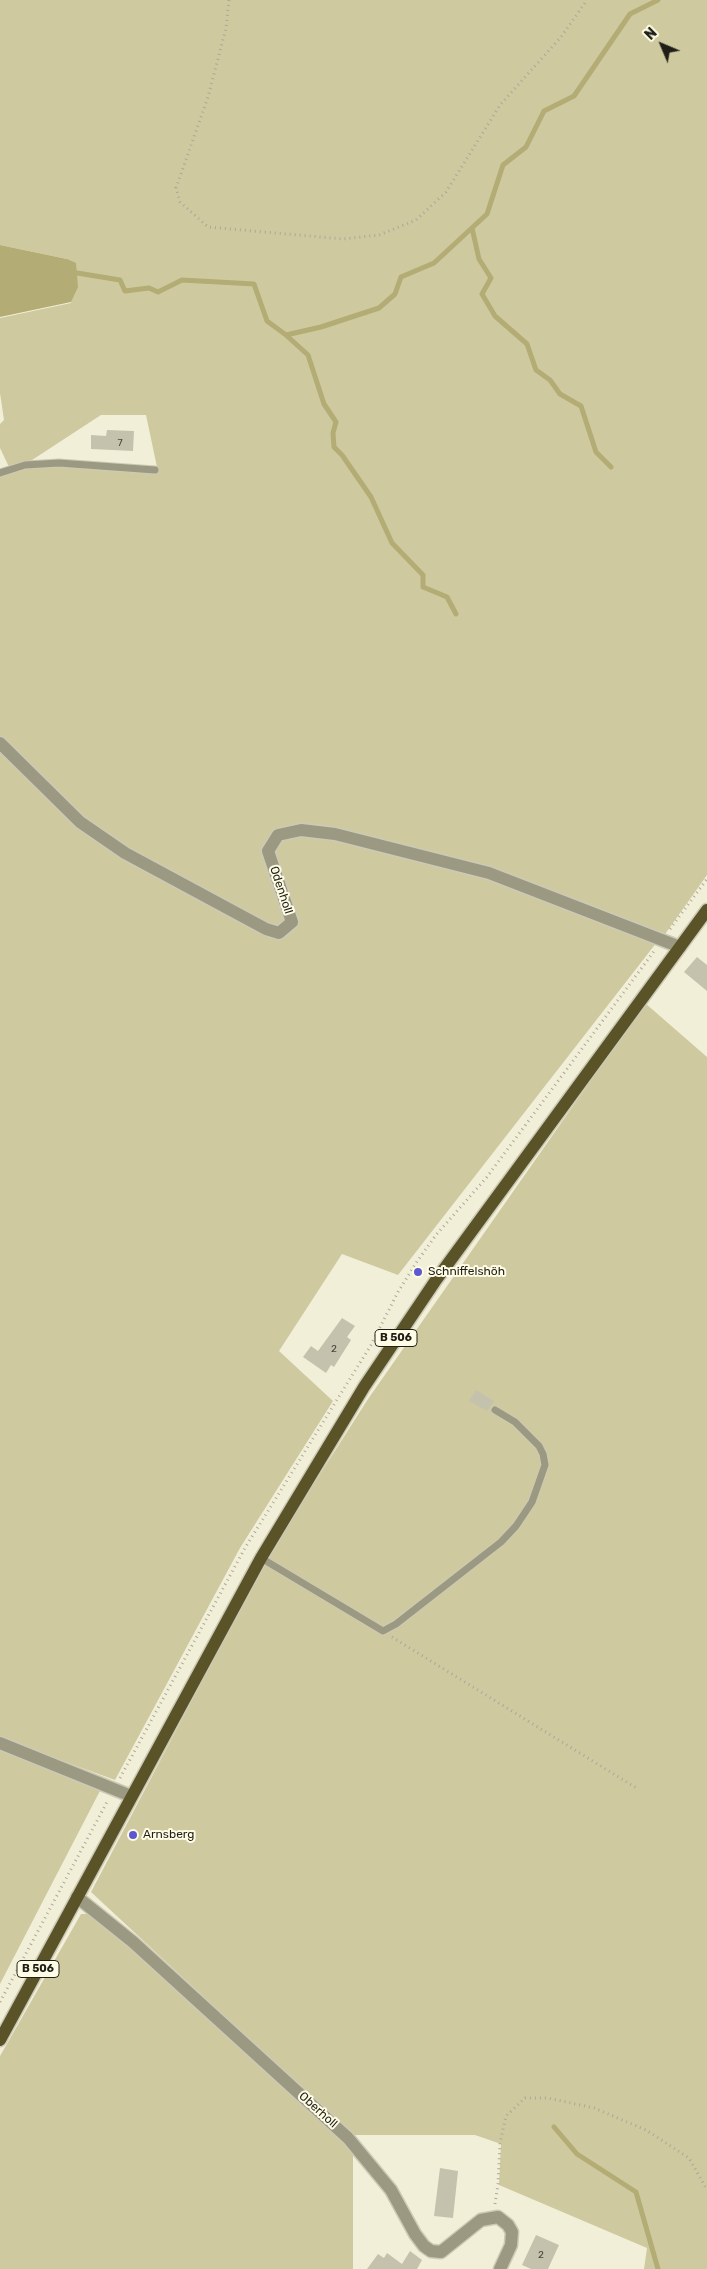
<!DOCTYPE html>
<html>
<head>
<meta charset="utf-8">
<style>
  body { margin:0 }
  #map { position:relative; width:707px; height:2269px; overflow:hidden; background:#f2efd9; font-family:Rubik,sans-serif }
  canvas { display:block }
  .north { position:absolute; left:637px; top:20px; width:50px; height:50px; -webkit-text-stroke:4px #fffce6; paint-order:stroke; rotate:315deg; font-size:14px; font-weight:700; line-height:20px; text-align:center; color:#201f17 }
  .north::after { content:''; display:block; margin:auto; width:18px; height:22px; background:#201f17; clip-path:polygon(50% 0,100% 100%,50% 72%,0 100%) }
</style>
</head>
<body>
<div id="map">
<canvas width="707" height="2269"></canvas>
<div class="north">N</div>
</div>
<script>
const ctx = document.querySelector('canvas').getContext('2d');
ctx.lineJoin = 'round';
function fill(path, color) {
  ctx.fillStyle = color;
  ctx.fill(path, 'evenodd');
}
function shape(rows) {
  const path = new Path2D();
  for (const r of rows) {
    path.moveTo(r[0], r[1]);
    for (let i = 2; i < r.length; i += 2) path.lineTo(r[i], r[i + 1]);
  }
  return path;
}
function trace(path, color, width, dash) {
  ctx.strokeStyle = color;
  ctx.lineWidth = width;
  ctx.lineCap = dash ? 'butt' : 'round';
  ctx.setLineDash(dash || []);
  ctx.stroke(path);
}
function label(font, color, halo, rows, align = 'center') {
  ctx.font = font + ' Rubik,sans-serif';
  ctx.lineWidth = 4;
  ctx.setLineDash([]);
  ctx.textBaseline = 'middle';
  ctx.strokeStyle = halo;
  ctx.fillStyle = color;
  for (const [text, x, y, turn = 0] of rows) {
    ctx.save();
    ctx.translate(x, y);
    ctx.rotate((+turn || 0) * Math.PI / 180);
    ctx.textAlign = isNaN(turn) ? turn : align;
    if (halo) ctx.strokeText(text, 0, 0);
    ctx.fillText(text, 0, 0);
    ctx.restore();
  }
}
const green = shape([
  [0,0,707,0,707,875,663,937,488,875,657,942,398,1275,342,1254,279,1351,333,1401,240,1548,115,1780,0,1738,0,476,25,469,60,465,158,472,146,415,101,415,29,462,9,467,0,448,0,424,4,420,0,393,0,318,71,303,67,259,0,245],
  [645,1003,707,1057,707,2269,644,2269,647,2248,499,2185,501,2144,475,2135,352,2135,91,1892,269,1554,368,1399],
  [0,1747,102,1787,0,1984],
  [81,1914,91,1914,130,1944,353,2151,353,2269,0,2269,0,2056]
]);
const water = shape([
  [0,245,67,259,76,263,78,287,71,302,0,317]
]);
const stream = shape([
  [472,228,479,259,491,278,482,294,495,316,527,344,536,370,550,380,560,394,581,406,596,452,611,467],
  [71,272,120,280,125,291,149,288,158,292,182,280,254,284,267,321,286,335,321,327,379,308,395,294,401,277,434,263,487,214,503,165,526,147,544,111,574,96,630,14,658,0],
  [286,335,308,355,324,404,336,422,333,433,334,447,342,455,371,497,392,543,423,575,423,587,447,597,456,614],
  [554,2127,577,2154,636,2192,658,2269]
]);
const building = shape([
  [107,430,134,431,133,451,91,449,91,435,106,436],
  [697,957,707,965,707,991,684,972],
  [342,1318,355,1326,347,1337,351,1340,334,1367,331,1365,326,1373,303,1357,311,1346,318,1351],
  [476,1390,494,1401,487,1411,469,1401],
  [440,2168,458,2171,453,2218,434,2216],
  [536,2235,559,2245,548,2269,531,2269,522,2265],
  [410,2251,422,2260,417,2269,367,2269,378,2254,384,2258,387,2253,402,2264]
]);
const path = shape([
  [229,0,226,28,208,97,176,188,180,202,208,227,343,239,379,235,416,220,446,192,500,105,561,37,587,0],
  [670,929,707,879],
  [392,1637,638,1789],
  [120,1778,245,1548,371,1345,398,1292,416,1263,436,1235,487,1177,655,950],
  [0,2002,107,1802],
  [495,2204,498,2184,500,2143,506,2116,525,2098,548,2098,594,2108,646,2130,689,2158,707,2190]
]);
const lane = shape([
  [0,473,25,465,59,463,155,470],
  [261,1558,383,1631,396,1624,501,1542,516,1526,532,1502,545,1465,543,1454,539,1446,515,1422,495,1410]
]);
const street = shape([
  [0,743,80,822,125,853,266,929,279,933,292,922,268,851,278,835,301,830,335,834,489,873,680,947],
  [0,1743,131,1796],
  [77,1897,133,1942,348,2138,391,2190,415,2234,424,2246,431,2251,441,2252,481,2220,498,2217,508,2225,512,2232,511,2245,500,2269]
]);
const primary = shape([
  [0,2040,261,1558,364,1387,436,1280,707,910]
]);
const markers = [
  [418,1272,5,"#5e58d0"],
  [133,1835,5,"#5e58d0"]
];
const numberNames = [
  ["7",120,443],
  ["2",334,1349],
  ["2",541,2255]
];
const shields = [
  [396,1338,42],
  [38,1969,42]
];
const shieldNames = [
  ["B 506",396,1338],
  ["B 506",38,1969]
];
const streetNames = [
  ["Odenholl",281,890,72],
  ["Oberholl",318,2110,42]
];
const poiNames = [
  ["Schniffelshöh",428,1272],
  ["Arnsberg",143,1835]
];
fill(green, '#cfc9a0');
fill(water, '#b4ac75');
trace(stream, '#b4ac75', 5);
fill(building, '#c4c2ad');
trace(lane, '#cccab6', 9);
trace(street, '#cccab6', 15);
trace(primary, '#cccab6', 15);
trace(path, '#aba897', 3, [1, 4]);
trace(lane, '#9c9982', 7);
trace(street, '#9c9982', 12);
trace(primary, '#5a5328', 12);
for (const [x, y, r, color] of markers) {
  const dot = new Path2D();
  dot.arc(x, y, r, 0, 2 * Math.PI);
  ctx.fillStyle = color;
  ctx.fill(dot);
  trace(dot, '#fffce6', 2);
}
label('10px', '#49483c', null, numberNames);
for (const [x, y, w] of shields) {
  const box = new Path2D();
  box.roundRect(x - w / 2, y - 8.5, w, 17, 4);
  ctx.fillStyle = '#fffce6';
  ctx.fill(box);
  trace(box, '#201f17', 1);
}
label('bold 11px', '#201f17', null, shieldNames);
label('12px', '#201f17', '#fffce6', streetNames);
label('12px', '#201f17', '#fffce6', poiNames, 'left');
</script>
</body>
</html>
